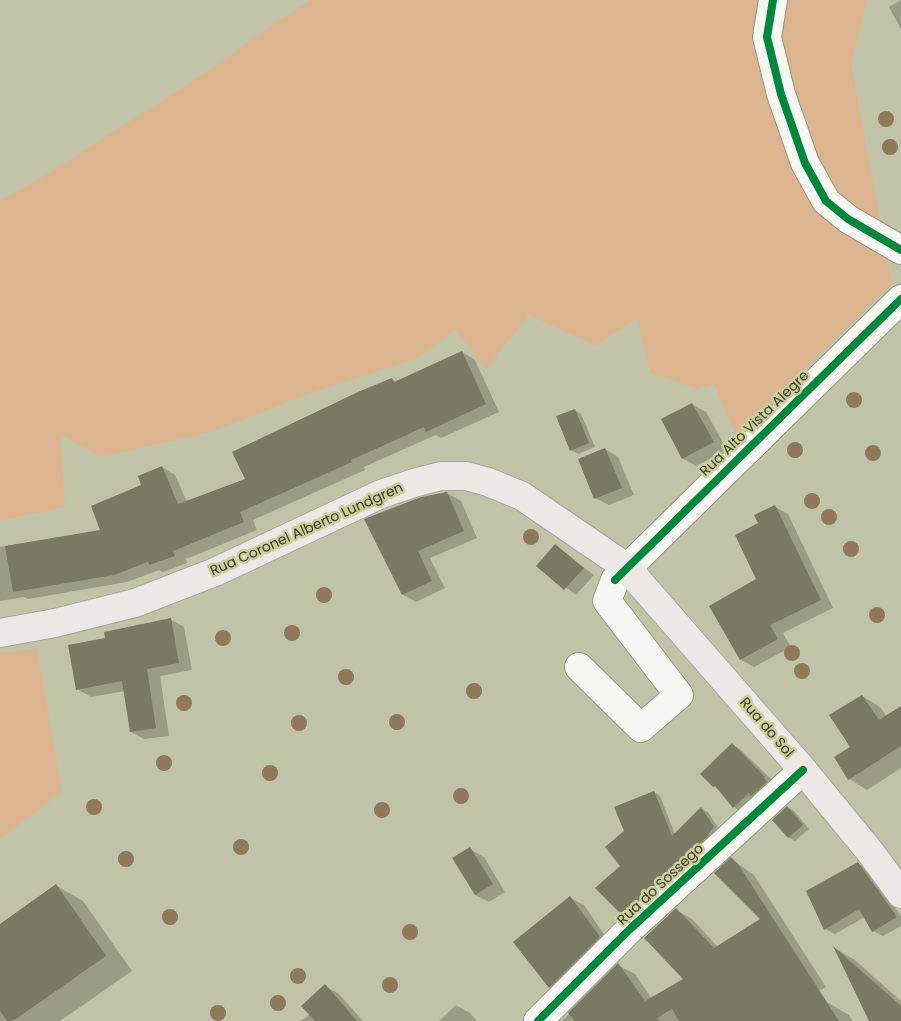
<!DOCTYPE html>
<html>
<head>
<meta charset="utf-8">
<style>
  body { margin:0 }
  canvas { display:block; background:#c1c3a8 }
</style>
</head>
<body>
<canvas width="901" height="1021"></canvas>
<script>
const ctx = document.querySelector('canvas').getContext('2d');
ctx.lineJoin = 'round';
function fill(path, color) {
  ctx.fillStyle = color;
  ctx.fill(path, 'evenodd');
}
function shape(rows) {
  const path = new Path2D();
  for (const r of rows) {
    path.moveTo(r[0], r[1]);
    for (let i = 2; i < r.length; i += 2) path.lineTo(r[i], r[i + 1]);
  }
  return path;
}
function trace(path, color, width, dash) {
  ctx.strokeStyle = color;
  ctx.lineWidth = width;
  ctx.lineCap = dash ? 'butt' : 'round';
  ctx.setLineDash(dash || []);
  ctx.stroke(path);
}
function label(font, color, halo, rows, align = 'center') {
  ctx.font = font + ' Poppins,sans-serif';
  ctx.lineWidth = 5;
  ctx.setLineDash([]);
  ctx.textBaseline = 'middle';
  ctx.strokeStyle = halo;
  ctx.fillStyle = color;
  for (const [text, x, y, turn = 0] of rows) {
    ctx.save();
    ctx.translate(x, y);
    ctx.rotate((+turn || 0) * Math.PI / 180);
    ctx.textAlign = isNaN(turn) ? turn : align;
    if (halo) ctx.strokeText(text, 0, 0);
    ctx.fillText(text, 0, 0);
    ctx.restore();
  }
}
const green = shape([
  [311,0,867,0,851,64,892,283,736,436,714,384,697,389,650,373,637,318,595,346,529,315,486,369,456,330,416,359,308,394,212,432,101,457,60,434,65,507,0,521,0,201,39,179,208,71,277,21],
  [37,648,62,792,0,839,0,653]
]);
const shadow = shape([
  [901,0,901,29,889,7],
  [462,352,475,360,499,412,441,438,436,435,402,450,364,467,365,470,253,520,257,530,186,559,187,563,163,572,159,570,127,582,28,599,24,597,0,601,0,547,102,531,162,467,175,475,187,502,247,480,392,379,397,382],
  [692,404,706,412,727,450,696,466,682,458],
  [575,410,581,414,595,447,578,454,571,450],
  [605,449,618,457,634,495,609,505,595,498],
  [447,493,461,501,477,538,430,558,445,588,416,602,402,594,366,520],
  [775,507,788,514,833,608,783,633,791,647,754,667,741,660,758,580,760,524],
  [555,546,594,575,576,595,538,566],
  [170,619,184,627,192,670,160,676,169,736,144,739,131,732,125,691,91,697,77,689,107,639],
  [862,696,880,707,887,717,901,713,901,768,867,790,849,779,852,747],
  [732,744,741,750,774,782,743,813,734,807,719,790,714,786],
  [654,792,660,796,675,834,702,809,708,812,720,831,629,918,623,914,622,866,625,832],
  [787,807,794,811,809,829,795,841,788,837],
  [470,849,484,857,505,892,489,902,475,895],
  [731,859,754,875,826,987,766,1021,562,1021,618,965,635,974,652,999,685,980,676,910,692,919,718,947,761,919],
  [858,864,868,869,901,916,901,926,883,936,873,931,865,917,835,934,825,929],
  [57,886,83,901,132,971,60,1021,0,1021,0,925],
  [570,898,584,905,612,946,563,995,550,987],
  [836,949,855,960,901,1001,901,1021,870,1021],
  [325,986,339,994,363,1021,301,1021,310,1014],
  [825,1001,849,1015,853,1021,797,1021],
  [456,1005,470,1013,477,1021,439,1021]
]);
const building = shape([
  [462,351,486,404,426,432,424,427,389,443,351,460,352,462,240,512,244,522,173,551,175,556,149,565,148,562,114,575,13,592,5,546,100,530,91,506,141,485,138,476,162,466,178,504,245,479,232,452,358,392,392,378,394,382],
  [692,403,714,442,682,459,661,419],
  [575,409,589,443,570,451,556,416],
  [605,448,622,488,594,499,578,459],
  [447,492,464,531,418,551,432,581,402,595,364,519,421,497],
  [775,505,821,600,770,625,778,639,740,660,709,606,756,579,735,535,758,523,754,515],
  [555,544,584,568,564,590,536,566],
  [171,618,179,663,147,669,156,728,130,732,122,681,76,690,68,645,105,638,104,632],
  [862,695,879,720,901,706,901,746,848,780,834,757,850,747,829,715],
  [732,743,765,777,764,778,767,782,751,796,749,793,733,808,715,786,713,787,700,774],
  [654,791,672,836,701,807,714,827,708,834,709,835,622,915,595,888,620,866,605,847,624,831,614,807],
  [787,806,803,825,788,838,772,820],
  [470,847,493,884,475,895,452,858],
  [731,857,738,864,839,1021,679,1021,672,1009,657,1018,659,1021,575,1021,568,1013,618,963,645,1001,683,979,644,938,676,908,714,948,760,919,714,873],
  [858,862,897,917,872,932,859,909,824,930,806,891],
  [56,884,106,956,13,1021,7,1021,0,1011,0,924],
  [570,896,600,937,549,988,513,942],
  [833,946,901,1006,901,1021,869,1021],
  [325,984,357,1021,315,1021,301,1006]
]);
const minor = shape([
  [773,0,767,37,781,94,805,163,826,201,848,219,901,250],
  [579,667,641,728,679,695,607,601,615,580,901,299],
  [538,1021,629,930,803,770]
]);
const major = shape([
  [0,633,55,623,135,603,215,572,381,494,417,482,441,476,466,476,488,482,522,496,626,567,803,770,871,853,901,894]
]);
const cycleway = shape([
  [773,0,767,37,781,94,805,163,826,201,848,219,901,250],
  [615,580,901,299],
  [538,1021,629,930,803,770]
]);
const trees = [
  [886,119],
  [890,147],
  [854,400],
  [795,450],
  [873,453],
  [812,501],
  [829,517],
  [531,537],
  [851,549],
  [324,595],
  [877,615],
  [292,633],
  [223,638],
  [792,653],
  [802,671],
  [346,677],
  [474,691],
  [184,703],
  [397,722],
  [299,723],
  [164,763],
  [270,773],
  [461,796],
  [94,807],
  [382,810],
  [241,847],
  [126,859],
  [170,917],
  [410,932],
  [298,976],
  [390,985],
  [278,1003],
  [218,1013]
];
const streetNames = [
  ["Rua Alto Vista Alegre",755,424,-44],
  ["Rua Coronel Alberto Lundgren",307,530,-24],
  ["Rua do Sol",766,728,49],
  ["Rua do Sossego",661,885,-43]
];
fill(green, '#dcb590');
fill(shadow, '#0003');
fill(building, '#7b7863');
trace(minor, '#959681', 30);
trace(major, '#afa39b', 30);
trace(minor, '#f6f6f2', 28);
trace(major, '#ede7e6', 28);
trace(cycleway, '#00873e', 8);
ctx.fillStyle = '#90785b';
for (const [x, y] of trees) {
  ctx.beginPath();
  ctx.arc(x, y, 8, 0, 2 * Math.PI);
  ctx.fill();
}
label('14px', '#3a3c27', '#cacf9c', streetNames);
</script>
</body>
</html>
